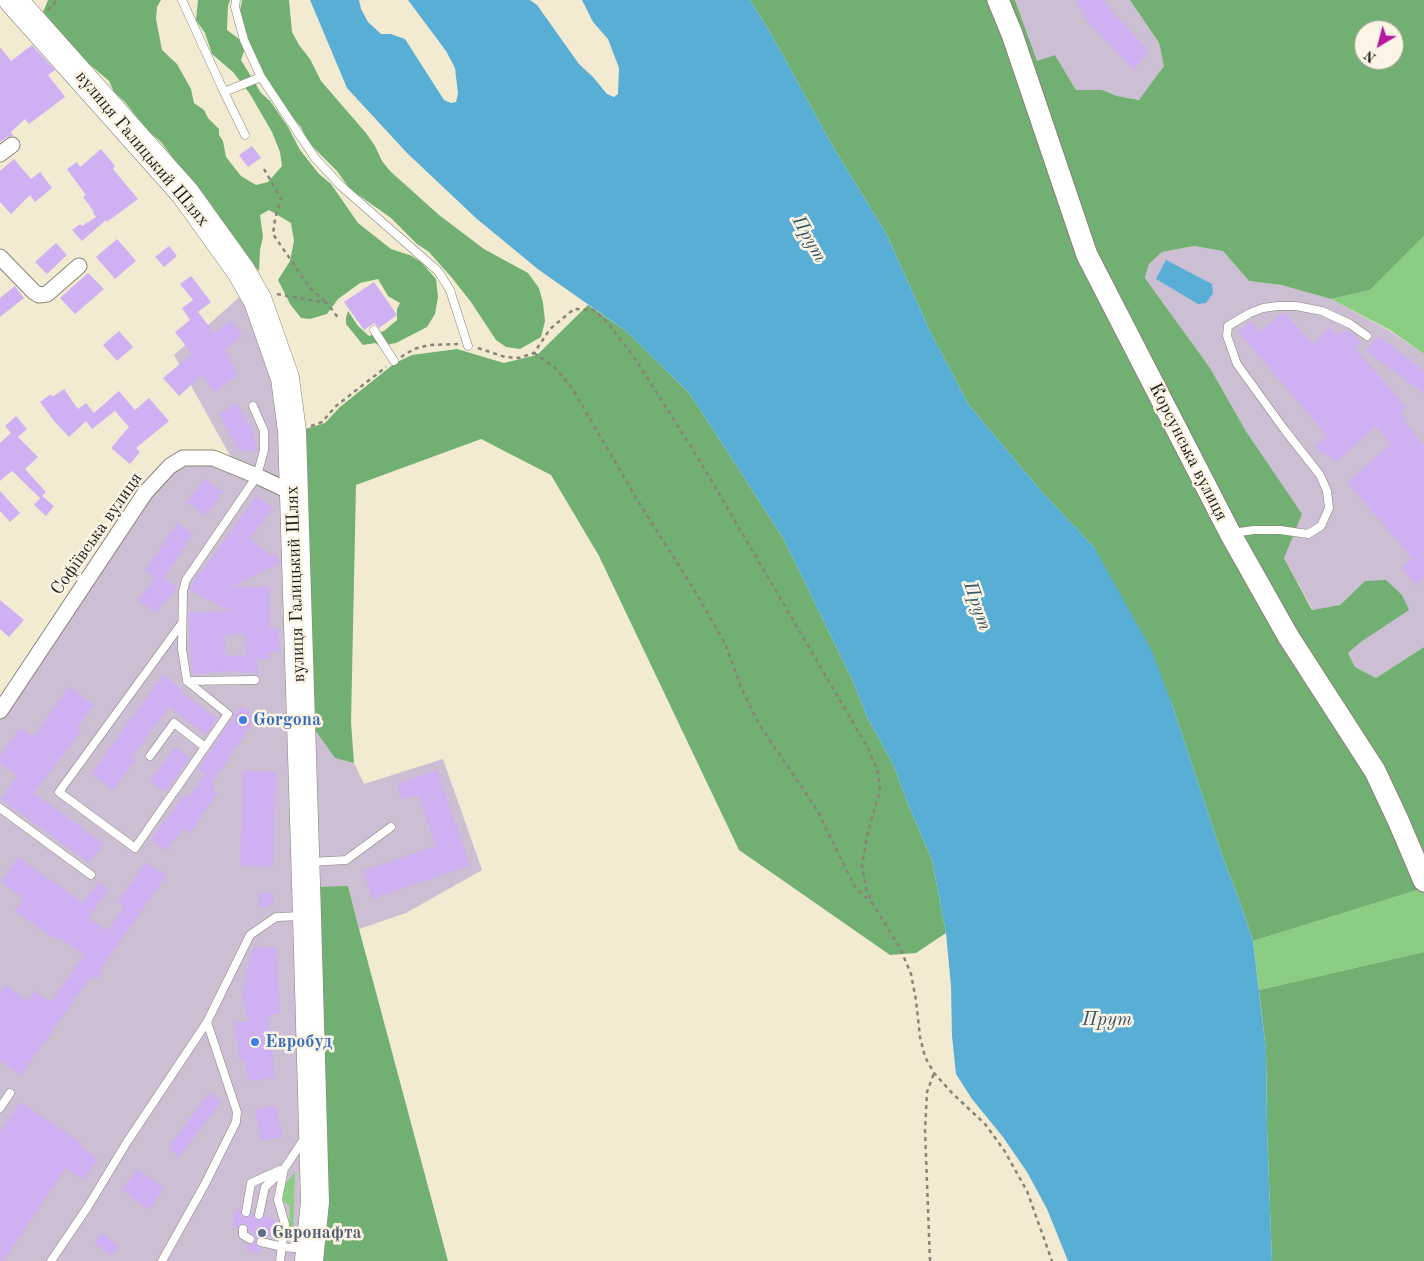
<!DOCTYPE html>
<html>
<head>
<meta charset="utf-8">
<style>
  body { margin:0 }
  #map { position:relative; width:1424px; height:1261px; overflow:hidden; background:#f2ebd2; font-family:"Old Standard TT",serif }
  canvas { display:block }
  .north { position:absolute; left:1354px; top:20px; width:50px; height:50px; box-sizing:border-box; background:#fcf5e5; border:1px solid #a29e95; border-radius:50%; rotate:217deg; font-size:14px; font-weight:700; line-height:20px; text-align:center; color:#1c1c1c }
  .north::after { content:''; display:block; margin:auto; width:18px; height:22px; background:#b5179e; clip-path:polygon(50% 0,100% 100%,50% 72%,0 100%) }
</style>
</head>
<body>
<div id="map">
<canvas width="1424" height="1261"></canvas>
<div class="north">N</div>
</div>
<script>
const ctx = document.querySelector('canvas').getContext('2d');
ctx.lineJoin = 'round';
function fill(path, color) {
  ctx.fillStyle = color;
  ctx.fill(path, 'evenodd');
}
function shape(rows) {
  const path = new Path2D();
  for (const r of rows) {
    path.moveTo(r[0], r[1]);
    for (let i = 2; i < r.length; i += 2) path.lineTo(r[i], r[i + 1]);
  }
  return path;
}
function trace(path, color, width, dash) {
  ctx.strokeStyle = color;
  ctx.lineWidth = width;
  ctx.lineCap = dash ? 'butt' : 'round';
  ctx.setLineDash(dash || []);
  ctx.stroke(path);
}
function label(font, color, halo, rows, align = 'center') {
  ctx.font = font + ' "Old Standard TT",serif';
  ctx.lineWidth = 5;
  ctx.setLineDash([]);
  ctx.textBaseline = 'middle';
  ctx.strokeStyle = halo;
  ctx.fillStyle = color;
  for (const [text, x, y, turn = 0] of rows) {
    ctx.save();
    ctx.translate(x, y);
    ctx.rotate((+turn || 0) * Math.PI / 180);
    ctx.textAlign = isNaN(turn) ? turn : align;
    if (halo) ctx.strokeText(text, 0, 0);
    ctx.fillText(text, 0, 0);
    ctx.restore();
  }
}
const industrial = shape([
  [1015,0,1130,0,1159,43,1164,66,1140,100,1117,96,1102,90,1076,90,1055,55,1037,62],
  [1194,246,1223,251,1249,281,1281,285,1331,299,1390,331,1424,354,1424,647,1376,678,1355,667,1348,653,1362,641,1365,581,1340,605,1313,610,1284,558,1247,433,1210,368,1145,278,1149,264,1162,252],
  [252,286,260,300,335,758,354,763,364,784,443,759,482,870,406,913,359,929,348,886,316,1261,0,1261,0,707,169,463,233,461,174,355]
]);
const green = shape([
  [1424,236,1424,354,1390,330,1331,299,1370,290],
  [1424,888,1424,952,1259,990,1253,941],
  [295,1171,293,1236,288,1236,290,1206,282,1200,284,1186]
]);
const forest = shape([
  [48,0,161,0,157,7,156,19,162,50,177,64,191,89,194,103,204,110,208,118,219,129,219,135,223,141,226,157,241,176,256,185,268,182,282,166,280,152,272,132,250,94,233,72,212,54,205,33,196,20,198,0,230,0,228,6,227,30,239,39,245,48,241,60,261,93,270,101,288,127,300,150,319,174,331,184,358,223,391,249,412,256,422,263,436,279,438,297,435,314,427,327,396,343,380,346,375,343,363,345,346,324,346,318,348,311,358,326,369,336,384,331,397,320,397,309,400,303,388,296,378,279,360,283,338,299,327,314,310,319,301,318,290,304,278,280,290,261,294,241,291,223,269,210,260,215,263,237,260,250,259,271,247,258,238,242,227,229,161,142,147,130,125,102,114,92,109,81,66,44,56,28,43,12],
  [242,0,289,0,292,32,299,45,310,59,321,81,366,133,375,146,382,161,390,171,439,215,484,249,528,273,539,288,543,303,545,321,541,337,520,349,506,347,496,340,471,302,452,278,429,252,417,244,391,218,350,189,337,171,308,142,301,127,279,102,270,82,260,70,255,61,240,11],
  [750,0,1015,0,1037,61,1055,55,1076,90,1102,90,1117,96,1139,100,1164,66,1159,43,1130,0,1424,0,1424,236,1370,290,1331,299,1281,285,1249,281,1223,251,1194,246,1162,252,1149,264,1145,278,1210,368,1247,433,1302,514,1284,558,1312,610,1340,605,1365,581,1386,580,1402,595,1409,610,1362,641,1348,653,1355,667,1376,678,1424,647,1424,888,1253,941,1241,905,1222,855,1172,704,1094,547,1042,492,969,405,930,331,886,233,835,150,770,32],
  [1364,30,1394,30,1394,60,1364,60],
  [588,305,626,331,690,394,783,538,851,677,868,719,893,764,908,804,932,860,946,933,916,953,890,955,739,850,599,556,551,475,481,439,356,485,351,722,354,763,335,758,311,724,295,432,325,423,340,407,395,363,412,355,457,349,504,363,537,355],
  [348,886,359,929,448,1261,316,1261,315,887],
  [1424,952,1424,1261,1272,1261,1267,1128,1266,1050,1259,990]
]);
const water = shape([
  [310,0,359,0,361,9,368,22,381,34,391,34,405,39,444,100,451,103,456,102,458,94,455,68,446,51,408,0,530,0,537,5,579,64,593,77,607,94,614,97,618,94,619,68,608,39,593,22,582,0,750,0,770,32,835,150,886,233,930,331,969,405,1042,492,1094,547,1151,649,1172,704,1222,855,1241,905,1253,941,1266,1050,1267,1128,1272,1261,1068,1261,1047,1209,1027,1172,1003,1137,972,1099,956,1074,952,1036,951,986,946,933,932,860,908,804,893,764,868,719,851,677,783,538,690,394,626,331,539,270,477,219,407,153,347,88],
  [1166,260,1212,284,1213,293,1206,303,1198,304,1156,279]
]);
const building = shape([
  [1076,0,1104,0,1108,7,1149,51,1134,70,1088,22],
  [32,45,55,70,48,75,65,97,29,124,25,119,11,132,13,136,7,137,0,142,0,47,11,61],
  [252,146,261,158,248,167,239,155],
  [101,149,115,166,113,169,138,199,107,222,106,220,82,241,72,230,80,224,82,226,96,217,93,213,94,212,83,197,86,195,67,169,77,162,80,167],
  [14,159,31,179,40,172,52,188,35,202,30,195,11,214,0,202,0,171],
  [117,239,136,261,115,279,96,257],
  [56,243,67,255,47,274,35,262],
  [169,246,177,256,164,267,155,257],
  [88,273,104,289,75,314,60,298],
  [191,276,211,302,198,312,214,333,231,320,243,336,225,349,238,375,214,392,202,375,179,396,163,378,192,354,175,332,190,320,182,308,193,300,180,284],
  [374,282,397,315,379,328,374,323,364,330,344,302],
  [15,286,24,298,0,317,0,298],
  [1284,312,1313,344,1330,327,1338,335,1347,329,1361,342,1355,348,1406,407,1400,413,1406,420,1404,421,1424,446,1424,578,1416,585,1402,568,1412,558,1347,482,1391,444,1376,426,1335,463,1327,454,1324,456,1315,446,1327,436,1239,332,1251,321,1260,332],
  [119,331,133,347,117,361,103,345],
  [1378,336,1424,371,1424,393,1366,351],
  [64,389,78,409,86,403,94,413,119,391,135,410,149,398,169,421,136,448,140,452,130,464,111,448,129,427,115,411,92,429,86,421,69,437,54,421,40,402,51,394,52,397],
  [236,403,252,428,257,451,239,451,219,414],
  [16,416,27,429,18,437,38,457,25,469,46,492,42,496,54,506,46,516,34,505,40,498,12,471,0,481,0,443,11,433,5,426],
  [204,479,223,492,206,516,187,502],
  [0,491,20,513,10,522,0,511],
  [256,496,273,508,250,539,272,556,276,554,280,563,230,588,269,586,270,629,278,628,280,651,270,652,270,658,257,659,258,673,240,673,239,671,192,674,188,613,230,611,189,590,199,572,201,573],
  [244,633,246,655,225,656,225,635],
  [177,523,193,534,164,578,177,588,170,598,168,597,156,613,138,600,155,578,145,571],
  [0,600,24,620,9,637,0,629],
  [163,675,182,689,180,691,217,719,206,735,169,707,131,758,135,760,113,790,91,774],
  [69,687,94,705,77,728,81,731,34,793,104,844,89,863,1,799,18,776,0,763,0,756,20,728,33,737],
  [241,706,256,717,212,783,215,785,212,789,217,793,190,833,183,828,166,851,151,840,184,795,188,798,205,774,198,769],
  [175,747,190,758,165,792,150,781],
  [243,770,276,772,273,867,240,866],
  [437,770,470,865,372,899,363,871,436,846,418,795,402,800,397,784],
  [18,857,83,903,98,882,109,890,88,918,107,931,124,907,118,902,146,862,166,876,100,970,102,971,96,980,91,976,21,1075,0,1061,0,993,6,985,28,1001,34,991,51,1002,84,955,59,938,57,940,15,911,24,898,1,882],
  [272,892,274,905,260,907,258,894],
  [276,947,280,1014,268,1015,275,1078,248,1081,245,1060,239,1061,235,1022,248,1021,242,992,253,948],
  [209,1093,221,1102,179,1157,168,1148],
  [20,1102,83,1144,81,1147,98,1159,83,1180,66,1168,3,1261,0,1261,0,1132],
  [276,1106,282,1137,261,1141,255,1109],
  [137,1169,164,1188,149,1210,122,1190],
  [236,1209,241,1210,241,1214,245,1217,248,1217,251,1213,254,1214,254,1217,257,1220,261,1220,264,1216,276,1220,271,1237,263,1235,256,1240,256,1244,260,1248,258,1254,247,1251,249,1244,253,1244,256,1239,252,1232,249,1231,248,1226,243,1223,238,1228,232,1226],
  [102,1233,119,1246,111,1256,94,1243]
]);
const path = shape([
  [48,10,57,0],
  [264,169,281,199,275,219,273,234,310,288,327,303],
  [277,294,327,303,339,319],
  [478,348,505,357,519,358,534,353,550,329,574,309,594,310,607,322,636,360,700,461,869,750,878,773,880,790,867,836,862,865,866,888,873,904,900,948,911,974,916,1000,920,1037,925,1057,934,1073,952,1093,985,1124,1004,1150,1027,1191,1052,1261],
  [534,353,555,368,572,388,641,506,693,588,725,643,741,687,759,724,817,810,855,887,873,904],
  [401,357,414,349,429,345,458,344],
  [311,426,322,422,336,406,386,367],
  [930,1261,925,1130,927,1092,934,1073]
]);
const lane = shape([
  [182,0,224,92],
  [236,0,235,7,244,40,261,77,315,158,341,186,438,271,450,290,468,346],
  [245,135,224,92,261,77],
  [374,330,394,361],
  [1232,533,1254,530,1280,530,1308,534,1321,526,1329,508,1327,491,1320,475,1284,429,1237,364,1227,336,1228,326,1250,313,1263,308,1278,306,1296,306,1322,311,1350,324,1367,336],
  [187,681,255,680],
  [150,756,174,723,205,747],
  [174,792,228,714,187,681,182,649,183,591,186,580,257,476,264,450,264,431,253,406],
  [171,796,135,848,59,792,182,623],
  [0,808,91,875],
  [310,862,346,860,391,827],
  [0,1108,10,1093],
  [246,1212,251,1183,280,1170],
  [259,1215,265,1187,284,1169,304,1139],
  [243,1229,243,1235,250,1239],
  [261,1242,283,1247,306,1249],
  [51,1261,87,1208,127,1142,207,1022,250,935,276,917,303,916],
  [162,1261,205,1184,236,1122,237,1112,207,1022],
  [280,1261,285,1224,278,1200,284,1169]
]);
const street = shape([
  [0,154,12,145],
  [0,257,34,292,39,295,47,294,79,266],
  [0,711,145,493,170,466,183,458,213,458,257,476,293,493]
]);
const secondary = shape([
  [998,0,1012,34,1087,255,1230,533,1288,636,1375,771,1398,820,1424,881]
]);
const highway = shape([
  [13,0,185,193,241,271,258,301,285,378,292,431,307,916,315,1202,309,1261]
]);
const markers = [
  [243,720,5,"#3f7fe0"],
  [255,1042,5,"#3f7fe0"],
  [262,1233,5,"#5c6f8a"]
];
const streetNames = [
  ["вулиця Галицький Шлях",142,149,50],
  ["Корсунська вулиця",1188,452,63],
  ["Софіївська вулиця",97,534,-55],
  ["вулиця Галицький Шлях",296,584,-92]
];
const shopNames = [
  ["Gorgona",253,720],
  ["Евробуд",265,1042]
];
const serviceNames = [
  ["Євронафта",272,1233]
];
const waterNames = [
  ["Прут",809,239,60],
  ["Прут",977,606,71],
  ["Прут",1107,1020]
];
fill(industrial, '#ccbed3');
fill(green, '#8ccd84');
fill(forest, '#71b072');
fill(water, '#59aed5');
fill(building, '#cfb0f2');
trace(lane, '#878477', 9);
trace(street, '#878477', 17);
trace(secondary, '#878477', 23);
trace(highway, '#878477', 29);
trace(path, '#878477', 2.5, [4, 4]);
trace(lane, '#fff', 8);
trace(street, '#fff', 15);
trace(secondary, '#fff', 21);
trace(highway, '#fff', 28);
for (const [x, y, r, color] of markers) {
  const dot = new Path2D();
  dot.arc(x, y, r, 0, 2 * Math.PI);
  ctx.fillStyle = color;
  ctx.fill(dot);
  trace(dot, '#fcf5e5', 2);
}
label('18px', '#1c1c1c', '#fcf5e5', streetNames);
label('bold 18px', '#366cbe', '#fcf5e5', shopNames, 'left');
label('bold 18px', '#4e5e75', '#fcf5e5', serviceNames, 'left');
label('italic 19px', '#345666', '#fcf5e5', waterNames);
</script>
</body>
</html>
